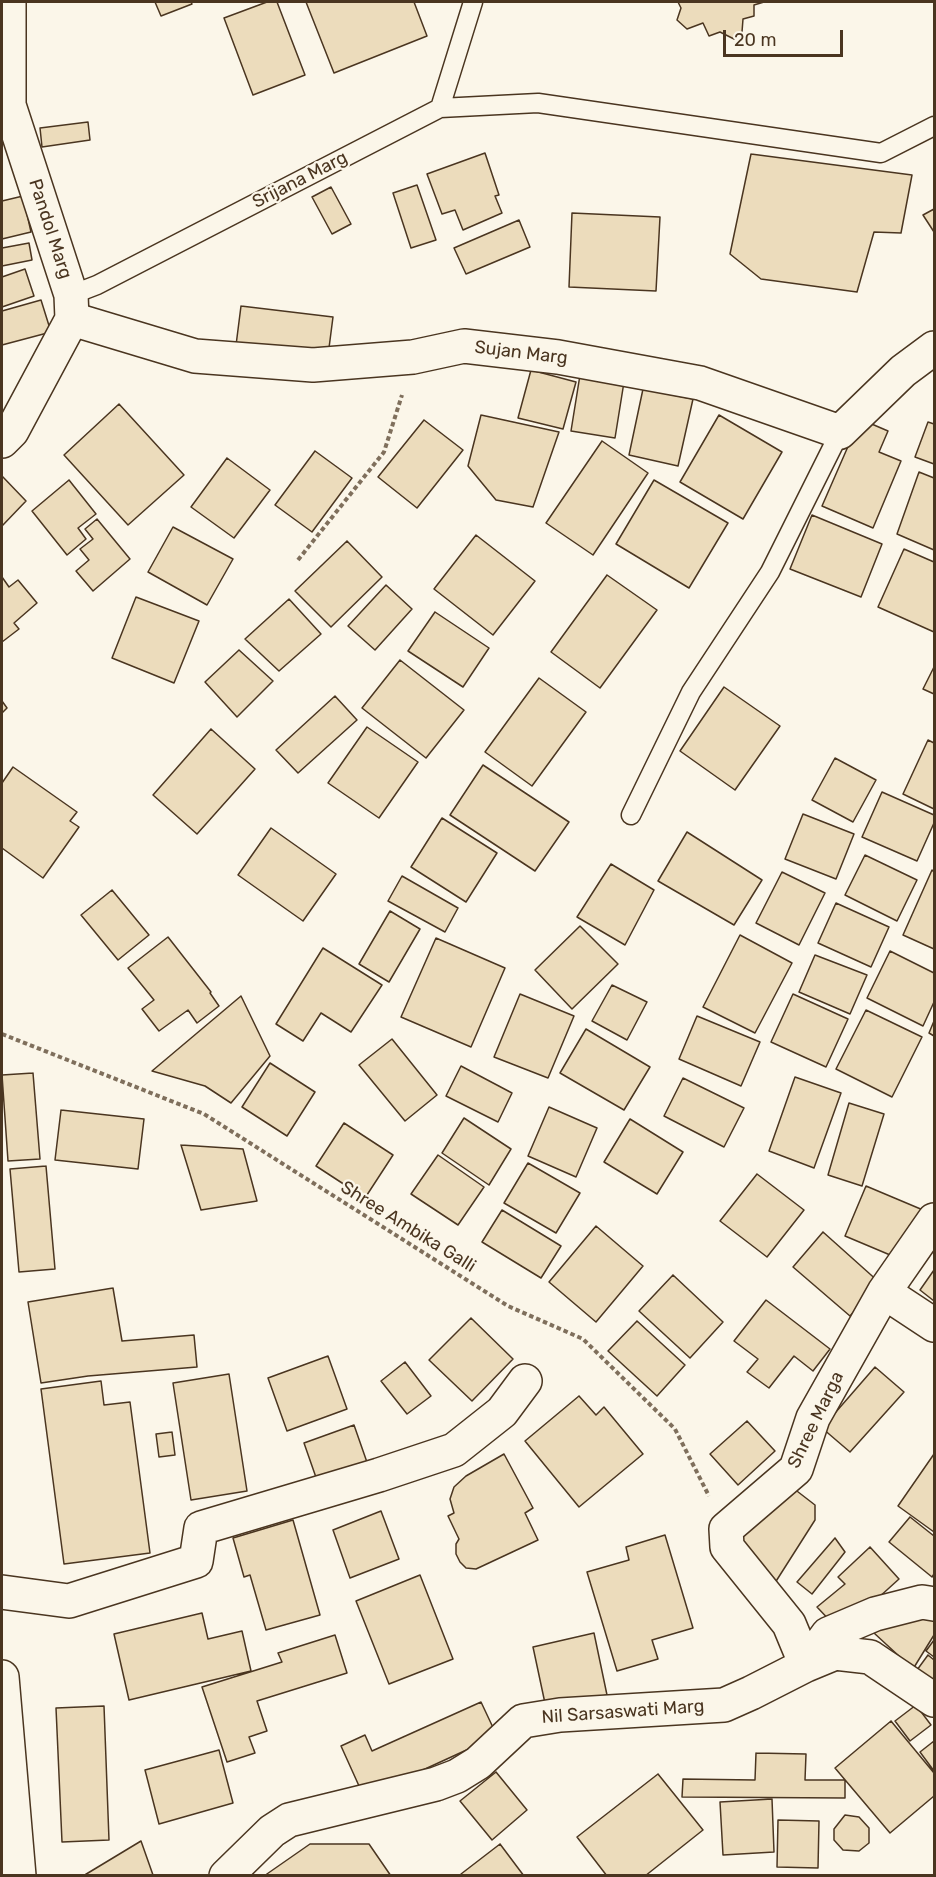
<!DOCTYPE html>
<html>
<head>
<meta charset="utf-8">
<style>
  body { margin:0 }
  #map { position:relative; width:936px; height:1877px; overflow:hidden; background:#fbf6e9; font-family:Rubik,sans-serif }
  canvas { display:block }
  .frame { position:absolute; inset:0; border:3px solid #4a3520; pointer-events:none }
  .scale { position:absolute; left:723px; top:30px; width:120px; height:27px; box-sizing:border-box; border:3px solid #4a3520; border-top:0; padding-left:8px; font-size:18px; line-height:21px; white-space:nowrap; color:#4a3520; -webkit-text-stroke:4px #fbf6e9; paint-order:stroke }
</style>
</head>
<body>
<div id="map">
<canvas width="936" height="1877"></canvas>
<div class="frame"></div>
<div class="scale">20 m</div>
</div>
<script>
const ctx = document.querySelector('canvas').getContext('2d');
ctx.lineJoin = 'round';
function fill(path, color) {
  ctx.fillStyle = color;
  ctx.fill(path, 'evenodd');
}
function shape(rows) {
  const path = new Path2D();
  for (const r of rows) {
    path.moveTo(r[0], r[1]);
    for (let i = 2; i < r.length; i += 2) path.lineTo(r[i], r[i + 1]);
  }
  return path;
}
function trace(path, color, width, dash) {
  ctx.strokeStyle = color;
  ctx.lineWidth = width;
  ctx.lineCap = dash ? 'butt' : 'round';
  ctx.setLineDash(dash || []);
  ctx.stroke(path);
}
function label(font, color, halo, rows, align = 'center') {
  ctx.font = font + ' Rubik,sans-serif';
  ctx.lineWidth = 4.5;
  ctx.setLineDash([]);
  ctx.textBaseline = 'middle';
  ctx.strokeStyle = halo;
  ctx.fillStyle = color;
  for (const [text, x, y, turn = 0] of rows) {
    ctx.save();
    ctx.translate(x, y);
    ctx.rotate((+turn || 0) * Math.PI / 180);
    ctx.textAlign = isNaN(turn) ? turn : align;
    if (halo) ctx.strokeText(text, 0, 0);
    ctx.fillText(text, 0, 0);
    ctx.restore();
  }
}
const building = shape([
  [155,2,191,2,192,4,161,16,155,2],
  [267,2,277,2,305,75,253,95,224,18,267,2],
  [306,2,414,2,427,36,334,73,306,2],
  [678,2,764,2,754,5,754,16,743,19,742,32,734,39,720,32,709,36,703,23,687,29,677,20,681,8,678,2],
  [88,122,90,140,42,147,40,128,88,122],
  [485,153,499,195,495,196,502,213,463,230,455,210,442,214,427,174,485,153],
  [751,154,912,175,901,233,874,232,857,292,761,279,730,254,751,154],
  [417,185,436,240,411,248,393,193,417,185],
  [331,187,351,224,332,234,312,197,331,187],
  [23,196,31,232,2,239,2,201,23,196],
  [934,209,934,232,923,215,934,209],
  [572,213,660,217,656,291,569,287,572,213],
  [519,220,530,247,466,274,454,248,519,220],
  [29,243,32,260,2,266,2,248,29,243],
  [25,269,34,296,2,307,2,277,25,269],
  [41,300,51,332,2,345,2,311,41,300],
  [241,306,333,317,326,371,234,361,241,306],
  [531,370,576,382,563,429,518,418,531,370],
  [580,375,624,382,615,438,571,431,580,375],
  [643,389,693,399,678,466,629,455,643,389],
  [119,404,184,475,128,525,64,455,119,404],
  [481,415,559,432,533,507,496,500,468,466,481,415],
  [719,415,782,452,743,519,680,482,719,415],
  [860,419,888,431,879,452,901,461,873,528,822,506,860,419],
  [424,420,463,450,417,508,378,477,424,420],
  [928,422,934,424,934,464,915,457,928,422],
  [602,441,648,473,593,555,546,523,602,441],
  [315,451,352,478,312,532,275,505,315,451],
  [227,458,270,490,234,538,191,507,227,458],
  [919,472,934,478,934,550,897,534,919,472],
  [2,476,26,501,2,526,2,476],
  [69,480,96,514,78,528,86,539,67,555,32,511,69,480],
  [654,480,728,523,689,588,616,544,654,480],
  [812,515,882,544,861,597,790,569,812,515],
  [97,519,130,559,93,591,76,571,89,560,80,549,93,539,85,529,97,519],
  [173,527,233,559,207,605,148,572,173,527],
  [476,535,535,581,493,635,434,589,476,535],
  [347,541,382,577,331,627,295,591,347,541],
  [904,549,934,562,934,632,878,607,904,549],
  [607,575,657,610,600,688,551,652,607,575],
  [2,577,9,587,18,580,37,603,14,623,19,629,2,642,2,577],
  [386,585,412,609,375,650,348,626,386,585],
  [136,597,199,621,174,683,112,658,136,597],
  [289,599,321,634,279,671,245,639,289,599],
  [435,612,489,648,463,687,408,651,435,612],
  [239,650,273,681,237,717,205,682,239,650],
  [400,660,464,710,426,758,362,708,400,660],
  [934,667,934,694,923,689,934,667],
  [539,678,586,712,532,786,485,752,539,678],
  [724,687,780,726,735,790,680,751,724,687],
  [335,696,357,720,298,773,276,750,335,696],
  [2,701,7,708,2,713,2,701],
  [367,727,418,762,379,818,328,783,367,727],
  [211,729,255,769,197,834,153,795,211,729],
  [928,740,934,743,934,809,903,794,928,740],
  [835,758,876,780,853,822,812,800,835,758],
  [483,765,569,822,535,871,450,815,483,765],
  [13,767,77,812,70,821,79,827,43,878,2,848,2,783,13,767],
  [882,792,934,815,934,823,917,861,862,837,882,792],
  [803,814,854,834,836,879,785,859,803,814],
  [442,818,497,853,466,902,411,867,442,818],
  [271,828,336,874,303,921,238,875,271,828],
  [687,832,762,880,734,925,658,881,687,832],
  [865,855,917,880,897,921,845,895,865,855],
  [611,864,654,890,625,945,577,917,611,864],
  [932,870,934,872,934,949,903,935,932,870],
  [782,872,825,893,799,945,756,923,782,872],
  [402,876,458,908,445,932,388,901,402,876],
  [112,890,149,935,118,960,81,915,112,890],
  [836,903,889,927,871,967,818,943,836,903],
  [390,911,420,929,389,982,359,964,390,911],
  [580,926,618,964,572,1009,535,970,580,926],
  [740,935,792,963,755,1033,703,1007,740,935],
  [168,937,211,992,210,993,219,1006,197,1023,188,1010,159,1031,142,1009,154,1000,128,968,168,937],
  [436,938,505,968,471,1047,401,1017,436,938],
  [323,948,382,985,351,1032,321,1013,303,1041,276,1024,323,948],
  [890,951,934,973,934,1002,923,1026,867,998,890,951],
  [815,955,867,975,850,1014,799,992,815,955],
  [612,985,647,1002,627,1040,592,1021,612,985],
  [520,994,574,1016,548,1078,494,1057,520,994],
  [793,994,848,1019,826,1067,771,1042,793,994],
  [241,996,270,1056,231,1103,205,1086,152,1071,241,996],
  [866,1010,922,1037,892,1097,836,1069,866,1010],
  [697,1016,760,1042,741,1086,679,1059,697,1016],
  [934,1021,934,1036,929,1033,934,1021],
  [586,1029,650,1067,624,1110,560,1073,586,1029],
  [392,1039,437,1095,405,1121,359,1065,392,1039],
  [270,1063,315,1092,287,1136,242,1107,270,1063],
  [461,1066,512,1093,498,1122,446,1096,461,1066],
  [33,1073,40,1159,8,1161,2,1075,33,1073],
  [795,1077,841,1093,814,1168,769,1151,795,1077],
  [683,1078,744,1108,724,1147,664,1116,683,1078],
  [849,1103,884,1114,862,1186,828,1175,849,1103],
  [549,1107,597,1128,576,1177,528,1156,549,1107],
  [61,1110,144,1119,138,1169,55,1160,61,1110],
  [464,1118,511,1149,489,1185,442,1153,464,1118],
  [630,1119,683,1152,657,1194,604,1162,630,1119],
  [344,1123,393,1155,365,1198,316,1166,344,1123],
  [181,1145,243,1149,257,1201,201,1210,181,1145],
  [438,1155,484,1187,458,1225,411,1194,438,1155],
  [528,1163,580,1193,556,1233,504,1203,528,1163],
  [46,1166,55,1269,19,1272,10,1169,46,1166],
  [757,1174,804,1210,767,1257,720,1221,757,1174],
  [866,1186,923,1210,902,1260,845,1236,866,1186],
  [502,1210,561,1246,541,1278,482,1242,502,1210],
  [596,1226,643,1266,596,1322,549,1282,596,1226],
  [823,1232,880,1283,850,1316,793,1267,823,1232],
  [934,1270,934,1301,920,1290,934,1270],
  [673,1275,723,1322,690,1358,639,1311,673,1275],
  [113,1288,122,1341,194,1335,197,1367,88,1376,41,1383,28,1302,113,1288],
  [766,1300,830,1349,813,1371,794,1356,769,1388,747,1372,758,1359,734,1341,766,1300],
  [471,1318,513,1359,472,1401,429,1360,471,1318],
  [637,1321,685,1365,657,1396,608,1351,637,1321],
  [328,1356,347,1409,287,1431,268,1378,328,1356],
  [405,1362,431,1396,407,1414,381,1381,405,1362],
  [875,1367,904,1392,850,1452,822,1428,875,1367],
  [229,1374,247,1491,191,1500,173,1383,229,1374],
  [101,1381,104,1405,130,1402,150,1553,64,1564,41,1389,101,1381],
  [579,1396,596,1415,604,1407,643,1454,579,1507,525,1441,579,1396],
  [747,1421,775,1451,738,1485,710,1454,747,1421],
  [354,1425,369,1468,319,1486,304,1443,354,1425],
  [172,1432,175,1455,159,1457,156,1434,172,1432],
  [504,1454,533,1508,525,1513,538,1540,476,1569,466,1568,460,1562,456,1554,456,1544,459,1539,448,1516,454,1513,450,1499,454,1487,466,1476,504,1454],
  [934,1454,934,1532,898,1506,934,1454],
  [793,1488,815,1505,815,1520,773,1586,733,1540,793,1488],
  [381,1511,399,1559,350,1578,333,1530,381,1511],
  [910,1517,934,1536,934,1574,932,1577,889,1542,910,1517],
  [293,1520,320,1615,266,1630,250,1575,244,1577,233,1538,293,1520],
  [665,1535,693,1628,652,1640,658,1659,617,1671,587,1572,629,1560,626,1547,665,1535],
  [835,1538,845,1552,812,1594,797,1582,835,1538],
  [870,1547,899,1579,867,1608,862,1602,834,1625,817,1607,845,1584,838,1577,870,1547],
  [420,1575,453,1659,389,1684,356,1601,420,1575],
  [202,1613,208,1639,242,1631,251,1671,129,1700,114,1634,202,1613],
  [917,1615,934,1621,934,1635,913,1669,874,1633,896,1619,917,1615],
  [594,1633,607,1695,546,1708,533,1647,594,1633],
  [335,1635,347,1673,257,1701,267,1731,249,1737,255,1753,227,1762,202,1687,282,1662,278,1653,335,1635],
  [934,1640,934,1657,926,1651,934,1640],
  [928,1655,934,1660,934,1683,917,1670,928,1655],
  [481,1702,497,1736,364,1797,341,1746,365,1735,372,1751,481,1702],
  [916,1705,931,1725,910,1741,895,1721,916,1705],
  [104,1706,109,1840,62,1842,56,1708,104,1706],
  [891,1721,934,1773,934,1796,890,1833,835,1768,891,1721],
  [934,1741,934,1771,920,1752,934,1741],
  [219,1750,233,1803,159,1824,145,1770,219,1750],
  [756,1753,806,1754,805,1780,845,1780,845,1798,682,1797,683,1779,755,1780,756,1753],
  [496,1772,527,1810,492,1840,460,1801,496,1772],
  [658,1774,703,1830,645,1876,607,1876,577,1837,658,1774],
  [772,1799,774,1852,723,1855,720,1802,772,1799],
  [845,1815,859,1817,869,1828,869,1843,859,1851,843,1850,834,1840,834,1829,845,1815],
  [778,1820,819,1821,818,1868,777,1867,778,1820],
  [141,1841,153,1875,83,1876,141,1841],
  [310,1844,369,1844,391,1876,264,1876,310,1844],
  [500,1844,524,1876,462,1876,461,1874,500,1844]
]);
const path = shape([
  [298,560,384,452,402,395],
  [2,1034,204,1114,508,1306,583,1339,675,1429,709,1496]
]);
const lane = shape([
  [440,108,473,2],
  [71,295,97,285,440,108,538,103,881,153,934,126],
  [631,815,691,692,770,572,840,432]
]);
const street = shape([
  [72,319,195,356,313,365,413,357,464,346,558,357,700,383,840,432,903,371,934,348],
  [884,1292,934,1325],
  [2,1592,69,1601,196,1561,201,1528,379,1475,454,1450,502,1412,525,1381],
  [807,1663,828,1634,875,1614,922,1602,934,1604],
  [806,1665,789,1624,727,1547,726,1529,796,1469,813,1418,884,1292,934,1220],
  [226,1876,272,1831,289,1820,436,1784,457,1776,478,1763,523,1721,560,1715,724,1705,751,1693,806,1665,835,1653,870,1657,934,1700]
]);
const secondary = shape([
  [2,441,12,431,72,319,71,295,9,105,9,2]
]);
const primary = shape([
  [2,1677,19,1876]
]);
const streetNames = [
  ["Srijana Marg",300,180,-27],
  ["Pandol Marg",50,229,72],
  ["Sujan Marg",521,353,7],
  ["Shree Ambika Galli",408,1227,32],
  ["Shree Marga",816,1420,-64],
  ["Nil Sarsaswati Marg",623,1712,-4]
];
fill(building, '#ecdcbc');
trace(building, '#4a3520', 1.5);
trace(lane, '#4a3520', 21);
trace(street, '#4a3520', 36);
trace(secondary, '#4a3520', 36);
trace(primary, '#4a3520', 36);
trace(path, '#7f6f5c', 4, [4.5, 3]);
trace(lane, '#fbf6e9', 18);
trace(street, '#fbf6e9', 33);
trace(secondary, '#fbf6e9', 33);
trace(primary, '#fbf6e9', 33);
label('18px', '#4a3520', '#fbf6e9', streetNames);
</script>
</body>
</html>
